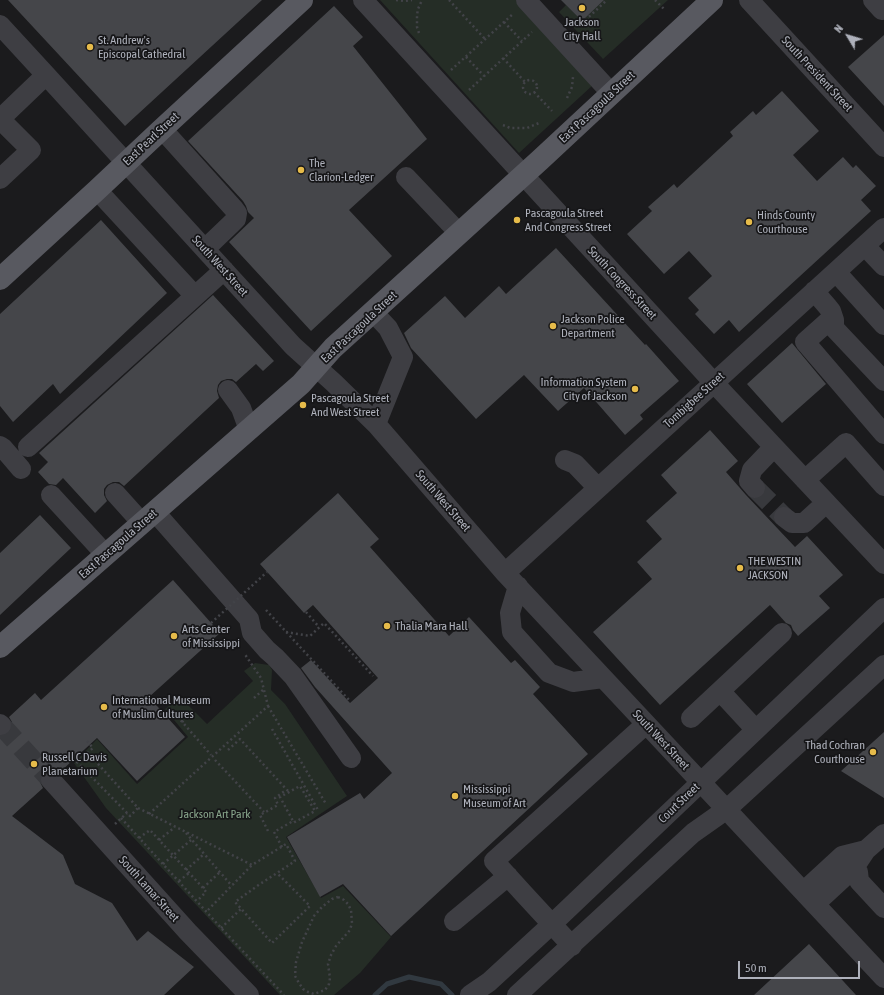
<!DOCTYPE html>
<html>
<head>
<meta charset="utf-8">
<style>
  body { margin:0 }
  #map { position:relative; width:884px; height:995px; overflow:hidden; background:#1b1b1d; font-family:"Asap Condensed",sans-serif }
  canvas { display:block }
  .north { position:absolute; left:828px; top:16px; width:40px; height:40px; -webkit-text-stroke:3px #161618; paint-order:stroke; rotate:308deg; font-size:11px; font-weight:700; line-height:16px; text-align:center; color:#aeb1bb }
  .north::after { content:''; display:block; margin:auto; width:14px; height:18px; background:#aeb1bb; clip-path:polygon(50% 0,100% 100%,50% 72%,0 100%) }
  .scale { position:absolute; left:738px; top:961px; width:122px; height:18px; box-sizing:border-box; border:2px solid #aeb1bb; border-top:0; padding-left:5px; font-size:12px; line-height:14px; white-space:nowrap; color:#aeb1bb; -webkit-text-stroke:3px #161618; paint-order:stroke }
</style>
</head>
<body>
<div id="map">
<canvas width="884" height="995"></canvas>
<div class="north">N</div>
<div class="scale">50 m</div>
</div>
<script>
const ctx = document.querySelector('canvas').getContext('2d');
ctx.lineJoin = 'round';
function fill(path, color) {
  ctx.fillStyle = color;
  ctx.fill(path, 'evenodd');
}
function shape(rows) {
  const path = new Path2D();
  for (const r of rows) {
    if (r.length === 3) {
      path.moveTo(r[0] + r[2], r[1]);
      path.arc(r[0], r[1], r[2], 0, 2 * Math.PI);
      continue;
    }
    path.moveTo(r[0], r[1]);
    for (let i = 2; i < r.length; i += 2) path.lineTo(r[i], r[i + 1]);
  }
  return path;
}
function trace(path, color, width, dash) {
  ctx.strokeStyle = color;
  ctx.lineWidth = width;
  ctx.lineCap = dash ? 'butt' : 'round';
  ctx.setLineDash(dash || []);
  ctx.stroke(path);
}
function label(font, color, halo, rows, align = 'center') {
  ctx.font = font + ' "Asap Condensed",sans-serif';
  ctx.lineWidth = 3.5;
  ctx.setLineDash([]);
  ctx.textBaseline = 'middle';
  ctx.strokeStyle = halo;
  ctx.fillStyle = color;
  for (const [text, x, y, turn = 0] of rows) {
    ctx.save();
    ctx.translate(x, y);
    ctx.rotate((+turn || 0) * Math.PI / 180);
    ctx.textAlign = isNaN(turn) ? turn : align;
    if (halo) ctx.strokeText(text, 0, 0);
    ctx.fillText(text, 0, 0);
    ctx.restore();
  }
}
const green = shape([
  [380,0,516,0,593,85,519,153],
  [604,0,668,0,603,59,559,12,566,5,582,21],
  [255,663,269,665,272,670,271,690,285,704,347,796,286,837,321,898,343,886,391,937,360,973,334,995,280,995,106,808,74,763,97,739,137,784,188,737,165,709,180,697,207,724,253,681,244,671]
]);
const stream = shape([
  [375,995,387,984,409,977,441,984,452,995]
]);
const building = shape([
  [8,0,262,0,125,126],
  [561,0,604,0,582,21],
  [334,6,363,37,353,46,427,139,349,210,392,256,311,331,229,242,254,218,248,212,246,206,243,201,188,141],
  [884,35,884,106,848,67],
  [782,91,819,131,793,155,817,181,843,157,853,168,856,165,876,186,861,200,871,211,739,332,729,320,714,334,695,314,699,310,688,298,712,276,689,251,664,274,627,234,652,211,648,207,674,184,677,188,733,136,730,132,753,111,756,115],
  [101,220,167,293,60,394,53,384,13,422,0,406,0,314],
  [556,248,645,345,646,344,679,381,640,415,643,419,625,435,584,388,558,411,524,375,476,419,411,348,404,333,445,296,465,318,499,286,506,294],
  [213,295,274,361,263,371,256,364,236,382,232,379,227,379,221,381,218,385,217,391,219,398,124,486,119,482,113,482,107,485,104,489,104,495,107,501,95,513,63,478,56,485,49,484,38,472,48,462,39,453],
  [792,343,826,384,782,423,747,384],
  [710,430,738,461,726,472,746,495,795,547,807,536,843,575,819,596,830,608,798,636,793,630,791,625,786,623,770,605,660,705,593,632,652,579,637,562,662,539,646,521,677,493,661,475],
  [338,493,379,539,370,547,449,636,469,617,511,663,515,660,540,687,533,694,588,754,391,936,343,884,320,897,287,837,360,793,364,799,392,773,315,687,301,668,311,660,350,703,378,678,313,605,304,613,260,564],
  [40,515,71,548,0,615,0,553],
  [173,580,220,633,149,697,185,737,137,781,97,738,60,772,55,769,49,769,43,772,40,776,40,782,43,788,12,816,63,855,75,884,112,903,137,941,148,931,194,967,164,995,0,995,0,736,4,736,9,733,12,728,12,722,9,717,35,693,41,700],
  [884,732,884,798,841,771],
  [809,944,856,995,754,995]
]);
const minorTunnel = shape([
  [755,488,784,517],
  [1,725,51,780]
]);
const path = shape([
  [396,0,405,1,412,0],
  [449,0,485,39],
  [655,0,665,10],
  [504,22,522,41],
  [578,27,607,0],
  [419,33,417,27,417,15,418,9,422,0],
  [466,57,484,76],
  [503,58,525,82],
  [451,70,514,13],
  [530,87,7],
  [469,90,532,32],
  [534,92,552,111],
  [567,98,572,87,573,77],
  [503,125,510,128,527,128,539,123],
  [266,610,349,700],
  [306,612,319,627],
  [286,632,310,636,324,623,373,676],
  [254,698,264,689],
  [268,706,326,804],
  [171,709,211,755],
  [182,722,192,712],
  [272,729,318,810],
  [87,741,93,748,77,762,130,816,138,808,88,753],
  [228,750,240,739,288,791],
  [215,760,264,812],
  [138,808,252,865,286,844,295,861,277,873,260,884,235,902,272,943,310,906,277,873],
  [149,814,268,706,261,678,244,653],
  [121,818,223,930,284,995],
  [115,824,127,813],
  [268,831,260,815,278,805,275,798,286,790],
  [186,833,232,886],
  [139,838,150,830,203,888,206,892,197,901],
  [159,840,175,827],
  [282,847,274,832,293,821,280,797,300,786,315,811,293,823,293,821],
  [163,864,191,840],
  [186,870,204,854],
  [179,881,189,873],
  [203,888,220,872],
  [338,897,344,900,348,904,351,910,352,923,350,930,336,946,331,955,328,964,330,978,329,984,325,990,314,994,308,992,303,989,299,983,295,976,296,962,302,942,314,916,322,907,332,899,338,897],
  [208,910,252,865],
  [221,928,242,908]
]);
const minor = shape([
  [363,0,714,383,884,564],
  [526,0,612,94],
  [749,0,884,147],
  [873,0,882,10,884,8],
  [0,25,46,75,293,346,334,383,376,424,505,573,884,978],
  [0,119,46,75],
  [162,129,234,209,237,213,236,219,231,224,205,249],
  [406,177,459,233],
  [0,179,31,150,0,119],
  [97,190,195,296],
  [865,246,884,266],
  [836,272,884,325],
  [814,291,827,306,831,311,834,320,834,328,884,381],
  [373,312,388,328,403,357,376,424],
  [833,317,805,342,884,434],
  [228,390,241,408,249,430],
  [0,446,3,448,21,469],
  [28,447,224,270],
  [565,460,575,464,598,488],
  [805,480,846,443,884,486],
  [755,488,749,481,752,470,774,447],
  [115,493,142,523],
  [51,495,106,555],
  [155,512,249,619,252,633,267,650,275,657,293,676,351,758],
  [784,517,792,523,804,523,826,503],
  [505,573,884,228],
  [518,586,510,613,512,632,549,673,573,682,603,678],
  [720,691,756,730],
  [691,718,782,633],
  [0,724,1,725],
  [51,780,188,932,249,995],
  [884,834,866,850,854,868,858,872,859,881,884,908],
  [804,891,842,856,866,850],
  [815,904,854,868],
  [454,921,508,876],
  [572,946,524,894,494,861,646,724],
  [470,995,489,982,551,925,884,608],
  [517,995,693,833,727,809,884,665]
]);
const major = shape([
  [0,279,97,190,162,129,302,0],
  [0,647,301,384,333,348,540,160,712,0]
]);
const pathBridge = shape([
  [211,623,267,572]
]);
const markers = [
  [582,8,4,"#e6bb4a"],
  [90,47,4,"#e6bb4a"],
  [301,170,4,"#e6bb4a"],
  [517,220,4,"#e6bb4a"],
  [749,222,4,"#e6bb4a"],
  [553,326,4,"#e6bb4a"],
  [635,389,4,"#e6bb4a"],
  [303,405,4,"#e6bb4a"],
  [740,568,4,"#e6bb4a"],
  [387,626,4,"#e6bb4a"],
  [174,636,4,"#e6bb4a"],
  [104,707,4,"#e6bb4a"],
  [873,752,4,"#e6bb4a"],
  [34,764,4,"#e6bb4a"],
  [455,796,4,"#e6bb4a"]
];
const poiNames = [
  ["Jackson",582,22,"center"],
  ["City Hall",582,36,"center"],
  ["St. Andrew's",98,40],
  ["Episcopal Cathedral",98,54],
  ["The",309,163],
  ["Clarion-Ledger",309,177],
  ["Pascagoula Street",525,213],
  ["And Congress Street",525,227],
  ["Hinds County",757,215],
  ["Courthouse",757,229],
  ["Jackson Police",561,319],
  ["Department",561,333],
  ["Information System",627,382,"right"],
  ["City of Jackson",627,396,"right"],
  ["Pascagoula Street",311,398],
  ["And West Street",311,412],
  ["THE WESTIN",748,561],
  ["JACKSON",748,575],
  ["Thalia Mara Hall",395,626],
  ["Arts Center",182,629],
  ["of Mississippi",182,643],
  ["International Museum",112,700],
  ["of Muslim Cultures",112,714],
  ["Thad Cochran",865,745,"right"],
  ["Courthouse",865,759,"right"],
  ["Russell C Davis",42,757],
  ["Planetarium",42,771],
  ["Mississippi",463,789],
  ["Museum of Art",463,803]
];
const streetNames = [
  ["South President Street",817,74,47],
  ["East Pascagoula Street",597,107,-43],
  ["East Pearl Street",151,139,-43],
  ["South West Street",220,266,48],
  ["South Congress Street",622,283,47],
  ["East Pascagoula Street",359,327,-43],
  ["Tombigbee Street",694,400,-42],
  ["South West Street",443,501,49],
  ["East Pascagoula Street",118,544,-41],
  ["South West Street",661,740,47],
  ["Court Street",679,803,-44],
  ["South Lamar Street",149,889,48]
];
const parkNames = [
  ["Jackson Art Park",215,814]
];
fill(green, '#252d26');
trace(stream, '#313940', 5);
fill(building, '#45464a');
trace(minorTunnel, '#38393d', 20, [20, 10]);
trace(path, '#424348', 2.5, [2, 3]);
trace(minor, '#3e3e43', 20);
trace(major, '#585960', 22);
trace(pathBridge, '#424348', 2.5, [2, 3]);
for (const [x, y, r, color] of markers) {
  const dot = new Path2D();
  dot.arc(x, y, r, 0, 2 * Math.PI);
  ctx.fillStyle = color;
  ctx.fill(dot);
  trace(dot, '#161618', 1.5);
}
label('12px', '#aeb1bb', '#161618', poiNames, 'left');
label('12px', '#aeb1bb', '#161618', streetNames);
label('12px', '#87a48b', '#161618', parkNames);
</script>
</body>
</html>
